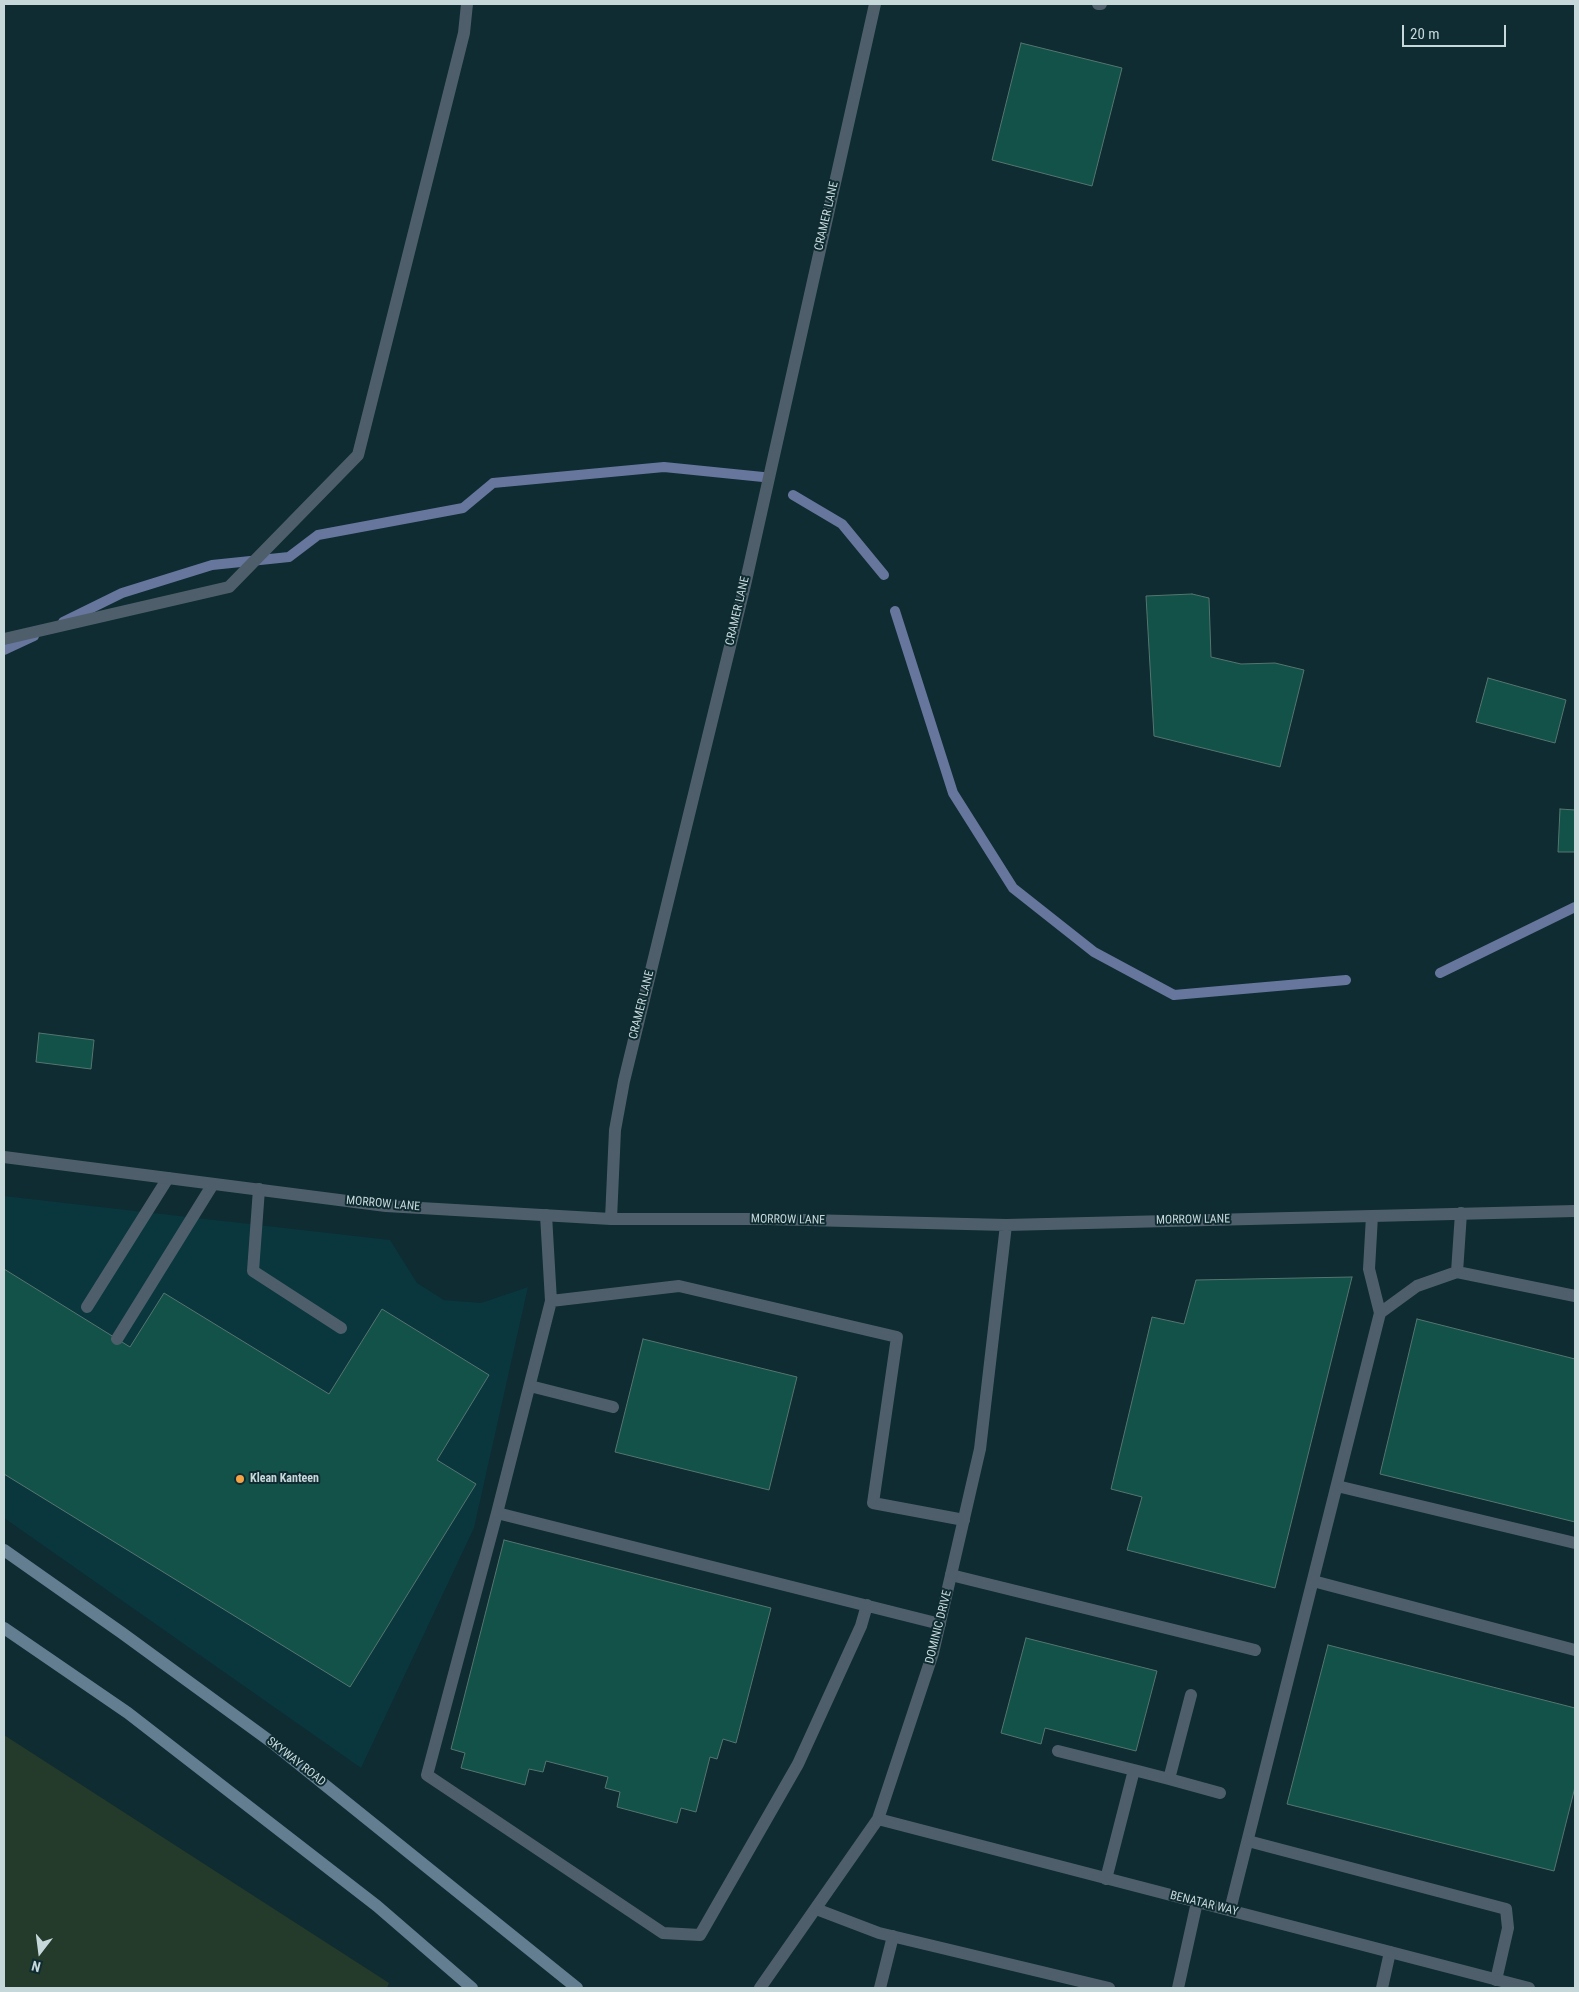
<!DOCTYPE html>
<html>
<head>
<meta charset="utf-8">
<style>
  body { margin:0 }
  #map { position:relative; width:1579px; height:1992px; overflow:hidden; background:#0e2c31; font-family:"Roboto Condensed",sans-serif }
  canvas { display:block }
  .frame { position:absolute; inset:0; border:5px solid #c7d8db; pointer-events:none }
  .north { position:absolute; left:15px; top:1927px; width:50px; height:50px; -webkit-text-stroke:4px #0e2c31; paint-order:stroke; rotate:195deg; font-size:14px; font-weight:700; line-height:20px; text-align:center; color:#c7d8db }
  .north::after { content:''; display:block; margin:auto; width:18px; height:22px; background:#c7d8db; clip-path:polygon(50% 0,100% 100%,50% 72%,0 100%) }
  .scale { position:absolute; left:1402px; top:25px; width:104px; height:22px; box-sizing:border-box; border:2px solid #c7d8db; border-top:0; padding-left:6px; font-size:15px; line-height:18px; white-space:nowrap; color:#c7d8db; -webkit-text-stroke:4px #0e2c31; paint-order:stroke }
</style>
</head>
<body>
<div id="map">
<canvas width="1579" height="1992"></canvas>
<div class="frame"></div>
<div class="north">N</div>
<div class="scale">20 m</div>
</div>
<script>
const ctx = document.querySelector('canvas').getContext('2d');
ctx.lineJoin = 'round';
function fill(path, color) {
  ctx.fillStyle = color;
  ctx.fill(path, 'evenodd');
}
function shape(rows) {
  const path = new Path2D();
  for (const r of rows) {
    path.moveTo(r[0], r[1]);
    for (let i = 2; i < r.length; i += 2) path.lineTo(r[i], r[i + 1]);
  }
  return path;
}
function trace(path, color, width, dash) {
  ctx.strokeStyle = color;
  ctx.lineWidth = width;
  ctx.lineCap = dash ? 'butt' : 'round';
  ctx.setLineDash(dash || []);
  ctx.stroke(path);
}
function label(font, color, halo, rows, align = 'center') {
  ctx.font = font + ' "Roboto Condensed",sans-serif';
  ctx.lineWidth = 4;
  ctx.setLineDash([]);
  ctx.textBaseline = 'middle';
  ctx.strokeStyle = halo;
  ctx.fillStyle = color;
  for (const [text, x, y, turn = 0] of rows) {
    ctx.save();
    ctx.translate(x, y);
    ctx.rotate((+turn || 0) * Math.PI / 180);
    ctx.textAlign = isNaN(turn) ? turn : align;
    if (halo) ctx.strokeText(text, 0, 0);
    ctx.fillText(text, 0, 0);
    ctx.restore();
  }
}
const built = shape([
  [4,1196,390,1240,417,1283,444,1300,481,1303,528,1287,474,1528,361,1768,4,1518]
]);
const green = shape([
  [4,1735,389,1983,387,1988,4,1988]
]);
const stream = shape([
  [793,495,842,524,884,575],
  [895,611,953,793,1013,888,1094,952,1174,995,1346,980],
  [63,622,122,593,212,565,289,557,318,535,463,508,493,483,664,467,763,477],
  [4,650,34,636],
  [1440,973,1575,907]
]);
const building = shape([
  [1021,43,1122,68,1092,186,992,160,1021,43],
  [1192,594,1209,598,1211,657,1241,664,1275,663,1304,670,1280,767,1154,736,1146,596,1192,594],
  [1488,678,1566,700,1555,743,1476,722,1488,678],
  [1560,809,1575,810,1575,852,1558,852,1560,809],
  [39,1033,94,1040,91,1069,36,1062,39,1033],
  [4,1269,130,1347,164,1293,329,1394,382,1309,489,1375,437,1460,476,1484,350,1687,4,1474,4,1269],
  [1352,1277,1275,1588,1127,1550,1142,1497,1111,1489,1152,1317,1184,1324,1196,1280,1352,1277],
  [1417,1319,1575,1359,1575,1522,1380,1474,1417,1319],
  [643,1339,797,1377,769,1490,615,1452,643,1339],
  [504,1540,771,1608,736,1743,723,1739,717,1759,710,1757,696,1812,681,1808,677,1823,617,1807,620,1792,605,1788,608,1777,546,1761,543,1772,529,1769,525,1785,461,1768,465,1753,451,1749,504,1540],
  [1026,1638,1157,1671,1136,1751,1045,1728,1041,1744,1001,1733,1026,1638],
  [1328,1645,1575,1708,1575,1787,1554,1871,1287,1804,1328,1645]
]);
const service = shape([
  [1098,4,1101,4],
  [4,639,229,587,358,455,464,33,467,4],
  [259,1189,253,1271,341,1328],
  [1461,1213,1457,1272,1575,1296],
  [546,1215,551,1301,679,1286,897,1337,873,1503,964,1520],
  [1372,1216,1369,1269,1380,1313],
  [551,1301,497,1513,940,1624],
  [87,1307,168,1178],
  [117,1339,213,1184],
  [530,1386,613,1407],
  [1337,1486,1575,1543],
  [497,1513,427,1775,663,1933,700,1935,798,1764,861,1626,867,1605],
  [951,1575,1255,1650],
  [1313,1581,1575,1650],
  [1191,1695,1169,1779,1220,1793],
  [1058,1751,1134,1770],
  [1248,1841,1506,1909,1508,1928,1496,1980],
  [1106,1879,1134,1770,1169,1779],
  [816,1909,879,1933,1109,1988],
  [1230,1910,1380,1313,1417,1286,1457,1272],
  [880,1988,893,1936],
  [1178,1988,1197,1902],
  [1382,1988,1390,1952]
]);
const minor = shape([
  [4,1157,386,1206,611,1219,767,1219,1006,1225,1575,1211],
  [611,1219,615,1130,624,1081,745,585,875,4],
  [878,1819,1529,1988],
  [760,1988,878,1819,933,1653,980,1449,1006,1225]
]);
const secondary = shape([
  [4,1550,122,1633,274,1744,577,1988],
  [4,1628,128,1713,377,1906,472,1988]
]);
const markers = [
  [240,1479,5,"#f5a345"]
];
const streetNames = [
  ["CRAMER LANE",827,216,-77],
  ["CRAMER LANE",738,611,-77],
  ["CRAMER LANE",642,1005,-76],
  ["MORROW LANE",383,1204,5],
  ["MORROW LANE",788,1220,1],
  ["MORROW LANE",1193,1220,-1],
  ["DOMINIC DRIVE",939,1627,-76],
  ["SKYWAY ROAD",296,1762,38],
  ["BENATAR WAY",1204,1904,14]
];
const poiNames = [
  ["Klean Kanteen",250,1479]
];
fill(built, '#0a363d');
fill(green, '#243a2a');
trace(stream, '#67769d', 10);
fill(building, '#125249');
trace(building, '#56756f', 1);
trace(service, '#4e5f6b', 12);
trace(minor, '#4e5f6b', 12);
trace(secondary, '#637e91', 12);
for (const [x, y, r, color] of markers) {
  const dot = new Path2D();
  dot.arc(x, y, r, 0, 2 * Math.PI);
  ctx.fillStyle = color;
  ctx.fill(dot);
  trace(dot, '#0e2c31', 2);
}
label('12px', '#c7d8db', '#0e2c31', streetNames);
label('bold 12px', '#c7d8db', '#0e2c31', poiNames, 'left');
</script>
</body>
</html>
